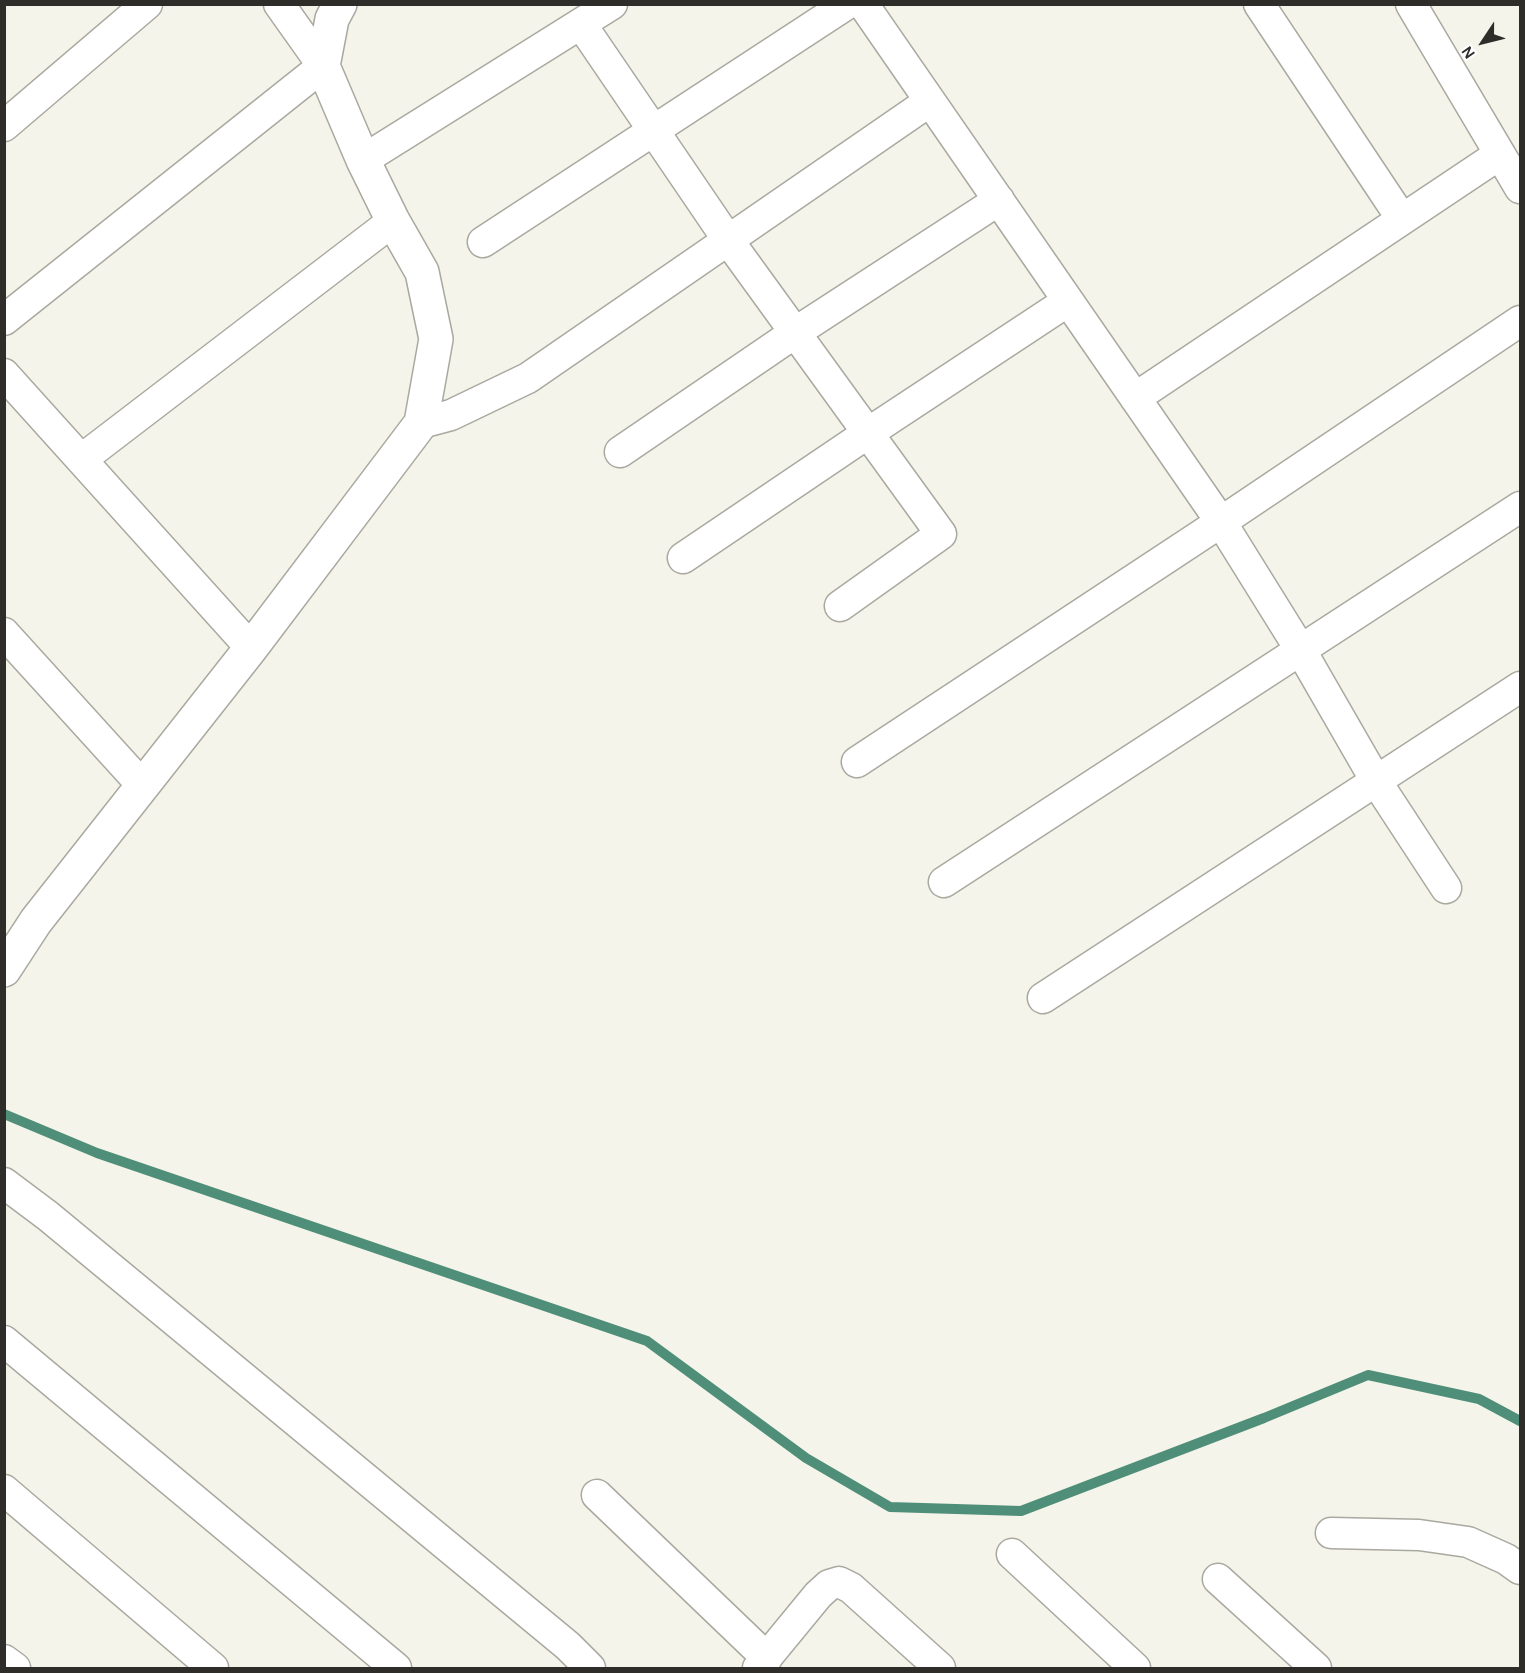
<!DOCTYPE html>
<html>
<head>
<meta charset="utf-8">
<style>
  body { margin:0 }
  #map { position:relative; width:1525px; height:1673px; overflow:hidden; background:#f4f4ea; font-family:Karla,sans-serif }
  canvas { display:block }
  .frame { position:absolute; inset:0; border:6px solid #2e2d2a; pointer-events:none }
  .north { position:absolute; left:1453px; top:12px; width:60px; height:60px; -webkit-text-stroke:4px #fff; paint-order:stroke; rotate:235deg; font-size:16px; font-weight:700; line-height:24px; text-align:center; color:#2e2d2a }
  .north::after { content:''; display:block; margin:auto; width:21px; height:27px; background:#2e2d2a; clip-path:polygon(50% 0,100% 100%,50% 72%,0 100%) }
</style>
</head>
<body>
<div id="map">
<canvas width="1525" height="1673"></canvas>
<div class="frame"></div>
<div class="north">N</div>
</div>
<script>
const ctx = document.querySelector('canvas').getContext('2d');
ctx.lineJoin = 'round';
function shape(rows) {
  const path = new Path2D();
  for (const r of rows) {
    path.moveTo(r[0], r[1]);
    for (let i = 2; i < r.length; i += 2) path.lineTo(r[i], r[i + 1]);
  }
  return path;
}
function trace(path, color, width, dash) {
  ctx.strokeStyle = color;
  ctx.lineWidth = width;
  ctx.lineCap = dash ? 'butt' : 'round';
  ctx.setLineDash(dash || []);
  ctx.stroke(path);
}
const stream = shape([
  [4,1114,97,1153,647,1341,806,1458,890,1507,1021,1511,1264,1418,1368,1375,1479,1399,1520,1421]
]);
const minor = shape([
  [863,4,1221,522,1300,649,1376,781,1446,888],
  [1259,4,1402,219],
  [1411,4,1520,188],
  [581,24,728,240,941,534,840,606],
  [4,126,147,4],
  [363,160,612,4],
  [483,242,847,4],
  [4,320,323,66,279,4],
  [4,374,251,648],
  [1135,398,1500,154],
  [421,423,451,415,528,378,930,101],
  [620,452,796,332,999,200],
  [82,459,393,221],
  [683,558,868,433,1068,301],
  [4,633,142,785],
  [857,762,1221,522,1520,321],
  [944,882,1520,507],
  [1043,998,1520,687],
  [4,1183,48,1216,568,1646,590,1668],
  [4,1341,396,1668],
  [4,1490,213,1668],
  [597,1495,767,1658],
  [1331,1533,1419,1535,1468,1542,1506,1559,1520,1569],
  [1012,1554,1135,1668],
  [1218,1579,1316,1668],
  [4,1660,15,1668],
  [758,1668,818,1595,829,1585,839,1582,851,1588,940,1668]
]);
const tertiary = shape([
  [4,970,36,921,251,648,421,423,436,339,422,272,393,221,363,160,323,66,332,19,340,4]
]);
trace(stream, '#4f8e78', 10);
trace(minor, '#aaa9a0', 33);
trace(tertiary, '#aaa9a0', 36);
trace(minor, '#fff', 30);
trace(tertiary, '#fff', 33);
</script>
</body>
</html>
